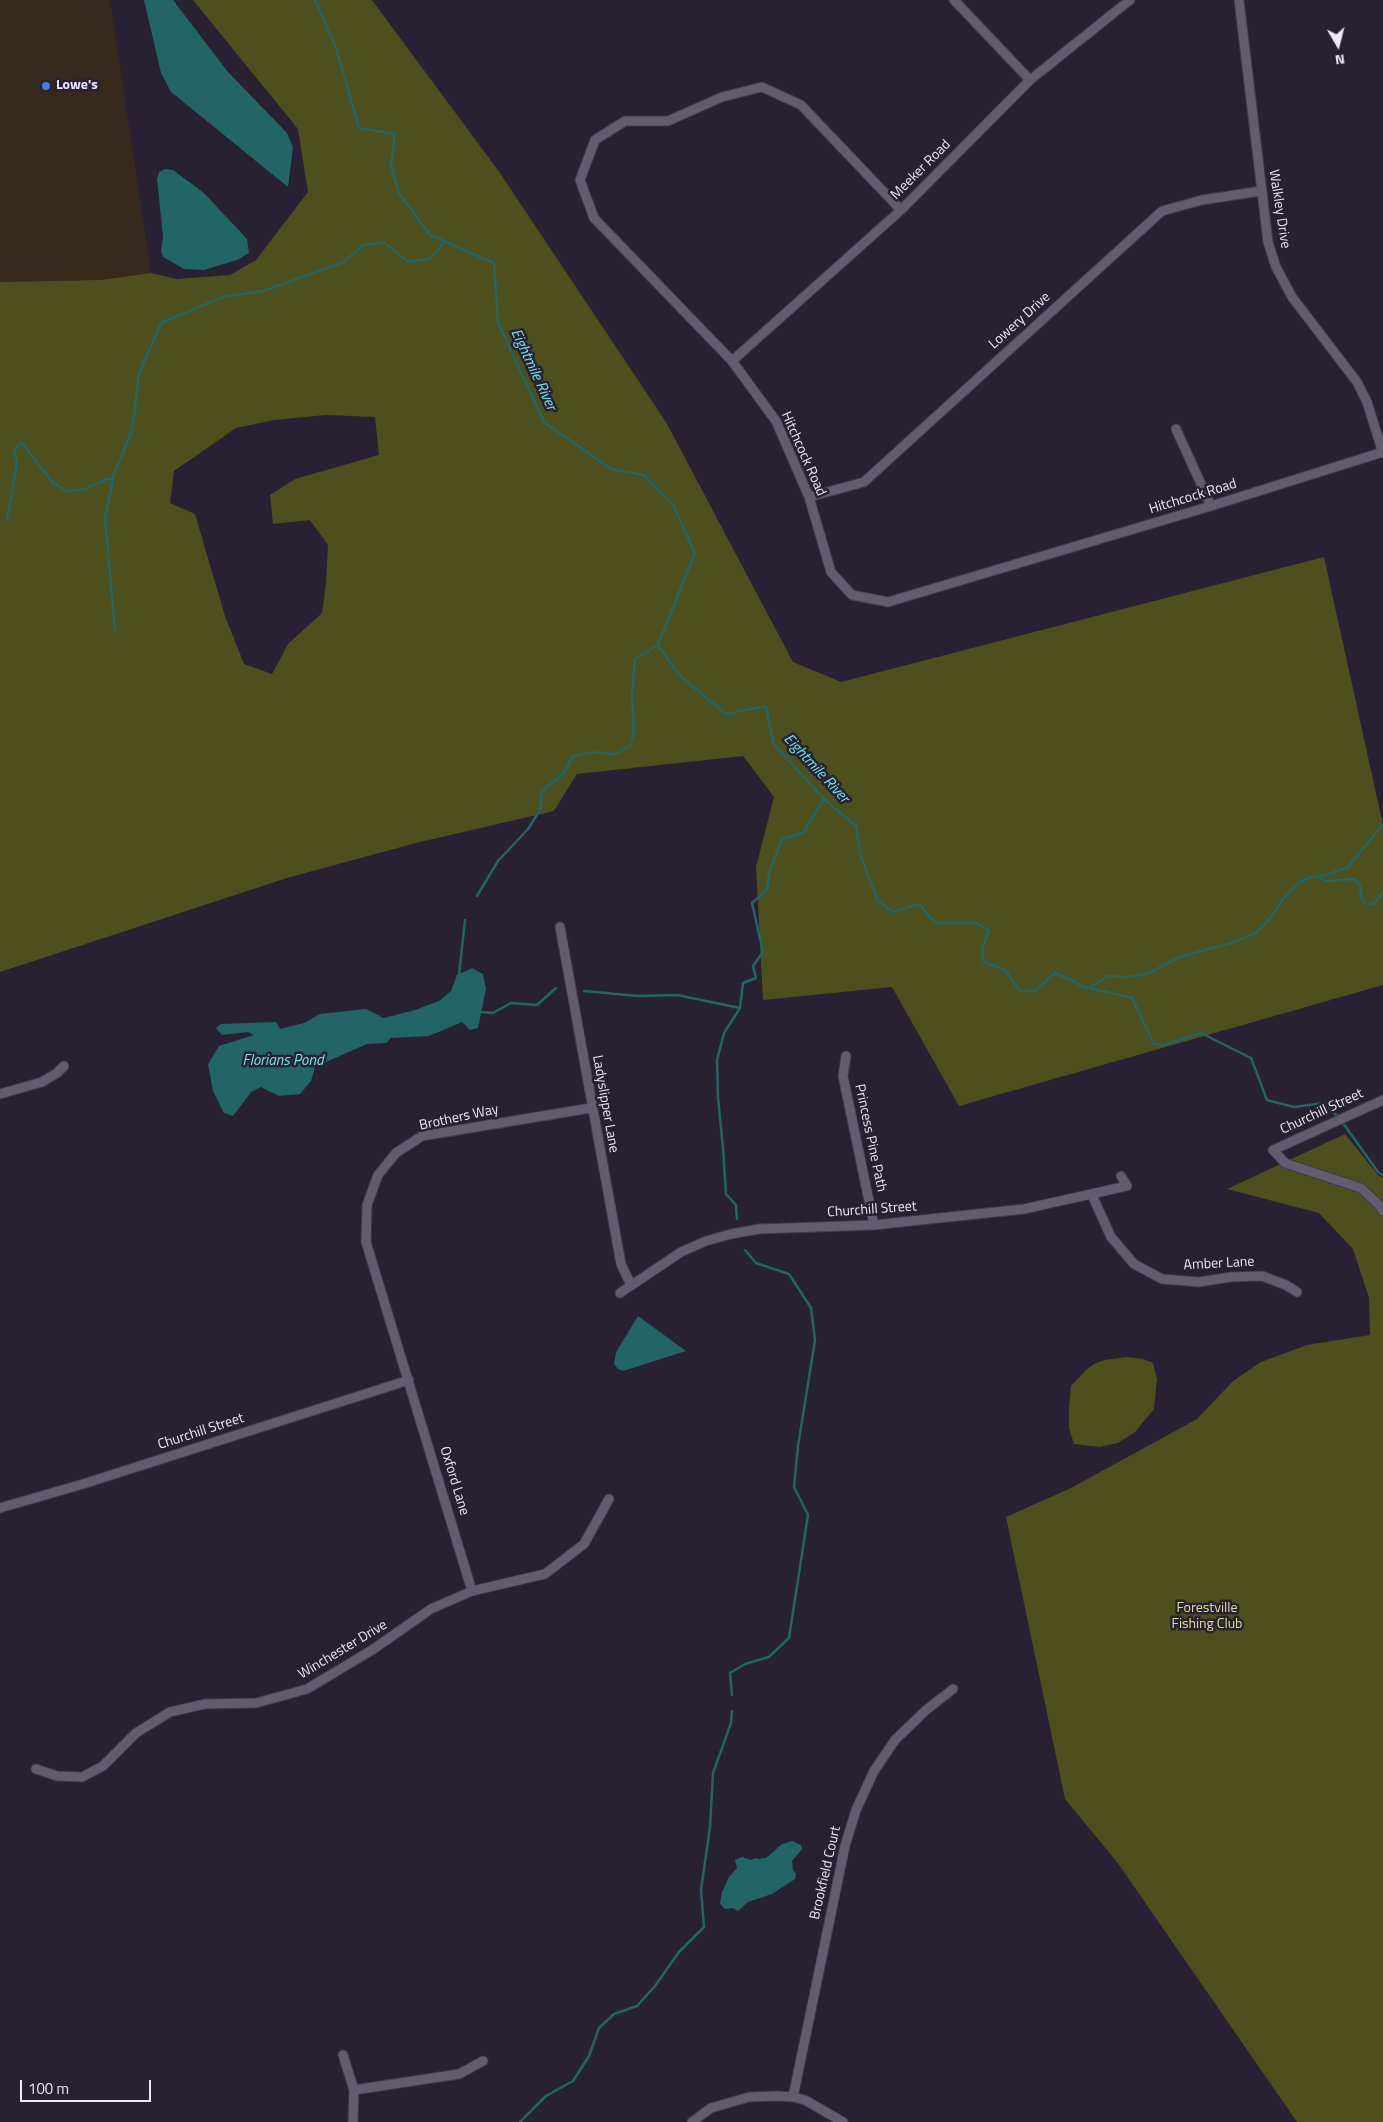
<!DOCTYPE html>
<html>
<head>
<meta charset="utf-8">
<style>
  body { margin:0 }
  #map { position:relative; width:1383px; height:2122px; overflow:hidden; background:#272133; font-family:"Titillium Web",sans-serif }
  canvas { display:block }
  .north { position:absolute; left:1313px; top:20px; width:50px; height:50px; -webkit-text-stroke:4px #272133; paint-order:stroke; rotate:172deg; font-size:14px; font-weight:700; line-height:20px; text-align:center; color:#ece8f5 }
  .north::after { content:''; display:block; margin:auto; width:18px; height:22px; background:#ece8f5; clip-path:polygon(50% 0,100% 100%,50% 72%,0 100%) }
  .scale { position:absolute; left:20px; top:2080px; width:131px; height:22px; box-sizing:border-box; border:2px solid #ece8f5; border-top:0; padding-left:6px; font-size:15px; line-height:18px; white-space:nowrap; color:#ece8f5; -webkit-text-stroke:4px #272133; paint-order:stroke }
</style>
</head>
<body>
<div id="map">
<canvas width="1383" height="2122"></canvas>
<div class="north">N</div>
<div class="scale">100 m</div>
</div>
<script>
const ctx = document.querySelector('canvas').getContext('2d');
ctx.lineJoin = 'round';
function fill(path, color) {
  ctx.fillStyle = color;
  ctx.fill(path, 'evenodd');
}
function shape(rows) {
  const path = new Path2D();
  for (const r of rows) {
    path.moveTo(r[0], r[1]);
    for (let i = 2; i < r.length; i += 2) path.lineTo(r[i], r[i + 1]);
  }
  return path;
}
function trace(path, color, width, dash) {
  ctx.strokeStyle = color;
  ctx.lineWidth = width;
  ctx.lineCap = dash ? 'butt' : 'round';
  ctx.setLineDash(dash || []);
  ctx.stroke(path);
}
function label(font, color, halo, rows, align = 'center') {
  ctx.font = font + ' "Titillium Web",sans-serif';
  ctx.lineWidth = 5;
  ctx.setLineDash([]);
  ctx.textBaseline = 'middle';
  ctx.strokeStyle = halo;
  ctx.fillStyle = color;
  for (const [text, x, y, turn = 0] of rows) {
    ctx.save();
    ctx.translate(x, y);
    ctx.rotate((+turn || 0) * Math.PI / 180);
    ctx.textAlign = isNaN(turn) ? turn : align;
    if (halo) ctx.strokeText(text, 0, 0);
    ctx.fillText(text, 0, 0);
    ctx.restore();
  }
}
const commercial = shape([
  [0,0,110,0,151,273,100,280,0,282]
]);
const green = shape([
  [193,0,372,0,500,173,666,422,793,662,841,682,1324,557,1383,825,1383,985,959,1106,892,987,763,1000,756,867,774,797,743,756,577,774,554,811,416,843,287,878,0,972,0,282,100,280,151,273,177,279,230,275,256,260,308,192,298,129],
  [326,415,375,417,379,455,295,479,270,495,273,524,310,520,328,545,326,583,322,613,288,644,272,674,244,664,225,616,195,514,170,503,174,471,236,428,274,420],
  [1345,1134,1378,1175,1383,1178,1383,2122,1297,2122,1117,1862,1065,1799,1006,1517,1071,1488,1197,1419,1233,1381,1261,1362,1307,1345,1370,1335,1369,1298,1353,1249,1319,1213,1227,1189],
  [1127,1357,1143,1359,1153,1363,1157,1379,1154,1409,1135,1432,1118,1443,1099,1447,1074,1444,1069,1428,1069,1407,1071,1386,1086,1370,1094,1364,1105,1360]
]);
const water = shape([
  [144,0,173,0,228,72,287,133,293,147,288,187,171,92,161,73],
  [165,169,173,170,204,193,247,239,249,253,237,260,204,270,184,269,163,257,161,251,163,237,157,179,159,172],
  [472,968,483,974,486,989,478,1028,470,1030,462,1022,429,1036,391,1038,386,1043,367,1044,315,1067,311,1081,300,1094,279,1096,261,1087,251,1092,233,1116,224,1113,213,1091,208,1064,219,1046,254,1035,248,1032,222,1035,216,1028,221,1024,276,1022,280,1029,304,1023,320,1014,366,1009,384,1018,415,1010,439,1001,451,991,457,975],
  [638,1316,686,1351,623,1371,618,1369,614,1364,616,1352],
  [792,1841,801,1845,802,1849,792,1861,793,1870,796,1874,795,1879,772,1894,748,1902,738,1911,733,1908,725,1909,720,1904,722,1892,729,1877,737,1868,735,1860,742,1857,751,1860,756,1858,758,1859,766,1858,782,1844]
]);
const stream = shape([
  [315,0,336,48,359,128,395,134,391,166,399,193,430,235,494,263,498,322,544,422,611,469,644,475,673,505,695,553,658,645,679,675,726,714,766,706,773,743,824,799,856,826,860,854,878,901,893,912,919,904,935,923,977,923,989,931,982,948,984,962,1005,970,1020,991,1035,991,1055,973,1085,987,1132,998,1154,1044,1164,1045,1201,1033,1251,1058,1267,1100,1294,1107,1324,1103,1337,1116],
  [7,520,17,462,14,452,18,445,22,443,53,483,67,491,85,489,107,479,113,479],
  [115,631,105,518,114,474,132,431,139,374,161,323,223,297,263,291,344,262,363,245,384,242,408,262,428,259,439,250,443,241],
  [1317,876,1326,881,1354,879,1360,885,1361,895,1365,904,1374,904,1383,892],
  [477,896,498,861,528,829,540,810,542,791,564,773,573,756,594,752,615,754,630,746,634,731,632,696,635,659,658,645],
  [459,975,465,920],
  [1091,987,1108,976,1128,977,1147,974,1179,957,1232,943,1256,933,1271,917,1283,899,1298,883,1311,877,1326,875,1348,867,1383,824],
  [584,991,638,996,677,995,740,1008],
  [480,1012,493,1013,511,1003,537,1005,556,988],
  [1343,1123,1378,1172,1383,1175],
  [737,1219,736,1205,726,1194,723,1148,718,1098,717,1060,724,1033,740,1008,743,983,756,978,753,966,763,952,752,903,767,890,769,873,782,839,803,833,824,799],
  [732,1695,730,1673,745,1664,769,1657,789,1638,808,1515,794,1487,798,1446,815,1340,811,1308,789,1274,756,1263,745,1250],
  [520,2122,546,2096,573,2081,589,2056,599,2028,614,2014,637,2006,655,1986,679,1952,704,1927,701,1890,710,1827,713,1773,731,1723,732,1711]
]);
const street = shape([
  [954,0,1030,80],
  [1239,0,1268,242,1276,267,1292,297,1357,382,1367,402,1383,453],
  [901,210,801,105,762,87,722,97,668,121,625,121,595,140,580,180,594,218,732,361,776,421,809,497,831,572,852,595,888,602,1211,506,1383,452],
  [732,361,901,210,1030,80,1130,0],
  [1176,429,1211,506],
  [809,497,864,482,1162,211,1202,200,1261,191],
  [560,927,621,1264,631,1285],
  [846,1056,843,1076,874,1225],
  [0,1094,42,1082,57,1073,64,1066],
  [1383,1100,1273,1150,1285,1163,1361,1188,1380,1206,1383,1211],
  [1092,1195,1111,1237,1134,1264,1162,1279,1199,1282,1231,1277,1262,1276,1286,1285,1297,1292],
  [620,1293,681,1252,706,1241,731,1234,759,1229,874,1225,1024,1209,1127,1186,1121,1176],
  [0,1508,83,1484,409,1380],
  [472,1591,366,1242,367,1205,378,1175,396,1153,422,1136,591,1108],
  [36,1769,57,1776,82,1777,103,1766,136,1733,170,1712,205,1704,256,1703,307,1689,372,1650,431,1609,472,1591,545,1574,584,1544,609,1499],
  [343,2055,354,2090,353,2122],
  [354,2090,459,2074,483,2061],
  [793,2097,845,1846,856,1810,874,1771,895,1740,925,1711,953,1689],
  [692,2122,711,2108,749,2097,776,2096,793,2097,805,2100,843,2122]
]);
const markers = [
  [46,86,5,"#3f7fe0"]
];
const poiNames = [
  ["Lowe's",56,86]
];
const streetNames = [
  ["Meeker Road",921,170,-45],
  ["Walkley Drive",1279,209,81],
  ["Lowery Drive",1020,321,-42],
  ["Hitchcock Road",803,454,66],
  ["Hitchcock Road",1193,497,-17],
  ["Ladyslipper Lane",605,1104,80],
  ["Churchill Street",1322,1112,-25],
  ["Brothers Way",459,1118,-12],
  ["Princess Pine Path",870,1138,78],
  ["Churchill Street",872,1210,-4],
  ["Amber Lane",1219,1264,-3],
  ["Churchill Street",201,1432,-18],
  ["Oxford Lane",454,1481,73],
  ["Winchester Drive",343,1650,-31],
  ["Brookfield Court",826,1873,-77]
];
const parkNames = [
  ["Forestville",1207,1609],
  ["Fishing Club",1207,1625]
];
const waterNames = [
  ["Eightmile River",533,370,65],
  ["Eightmile River",816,769,47],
  ["Florians Pond",283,1061]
];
fill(commercial, '#37291c');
fill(green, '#4d4f1c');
fill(water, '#216567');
trace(stream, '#216567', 2.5);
trace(street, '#403b4a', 11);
trace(street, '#625c71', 9);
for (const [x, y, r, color] of markers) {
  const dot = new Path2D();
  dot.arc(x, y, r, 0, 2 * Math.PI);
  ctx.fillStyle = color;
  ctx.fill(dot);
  trace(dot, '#272133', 2);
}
label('bold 14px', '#ece8f5', '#272133', poiNames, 'left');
label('14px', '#ece8f5', '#272133', streetNames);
label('14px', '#dbe187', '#272133', parkNames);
label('italic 15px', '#69eaec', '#272133', waterNames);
</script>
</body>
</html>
